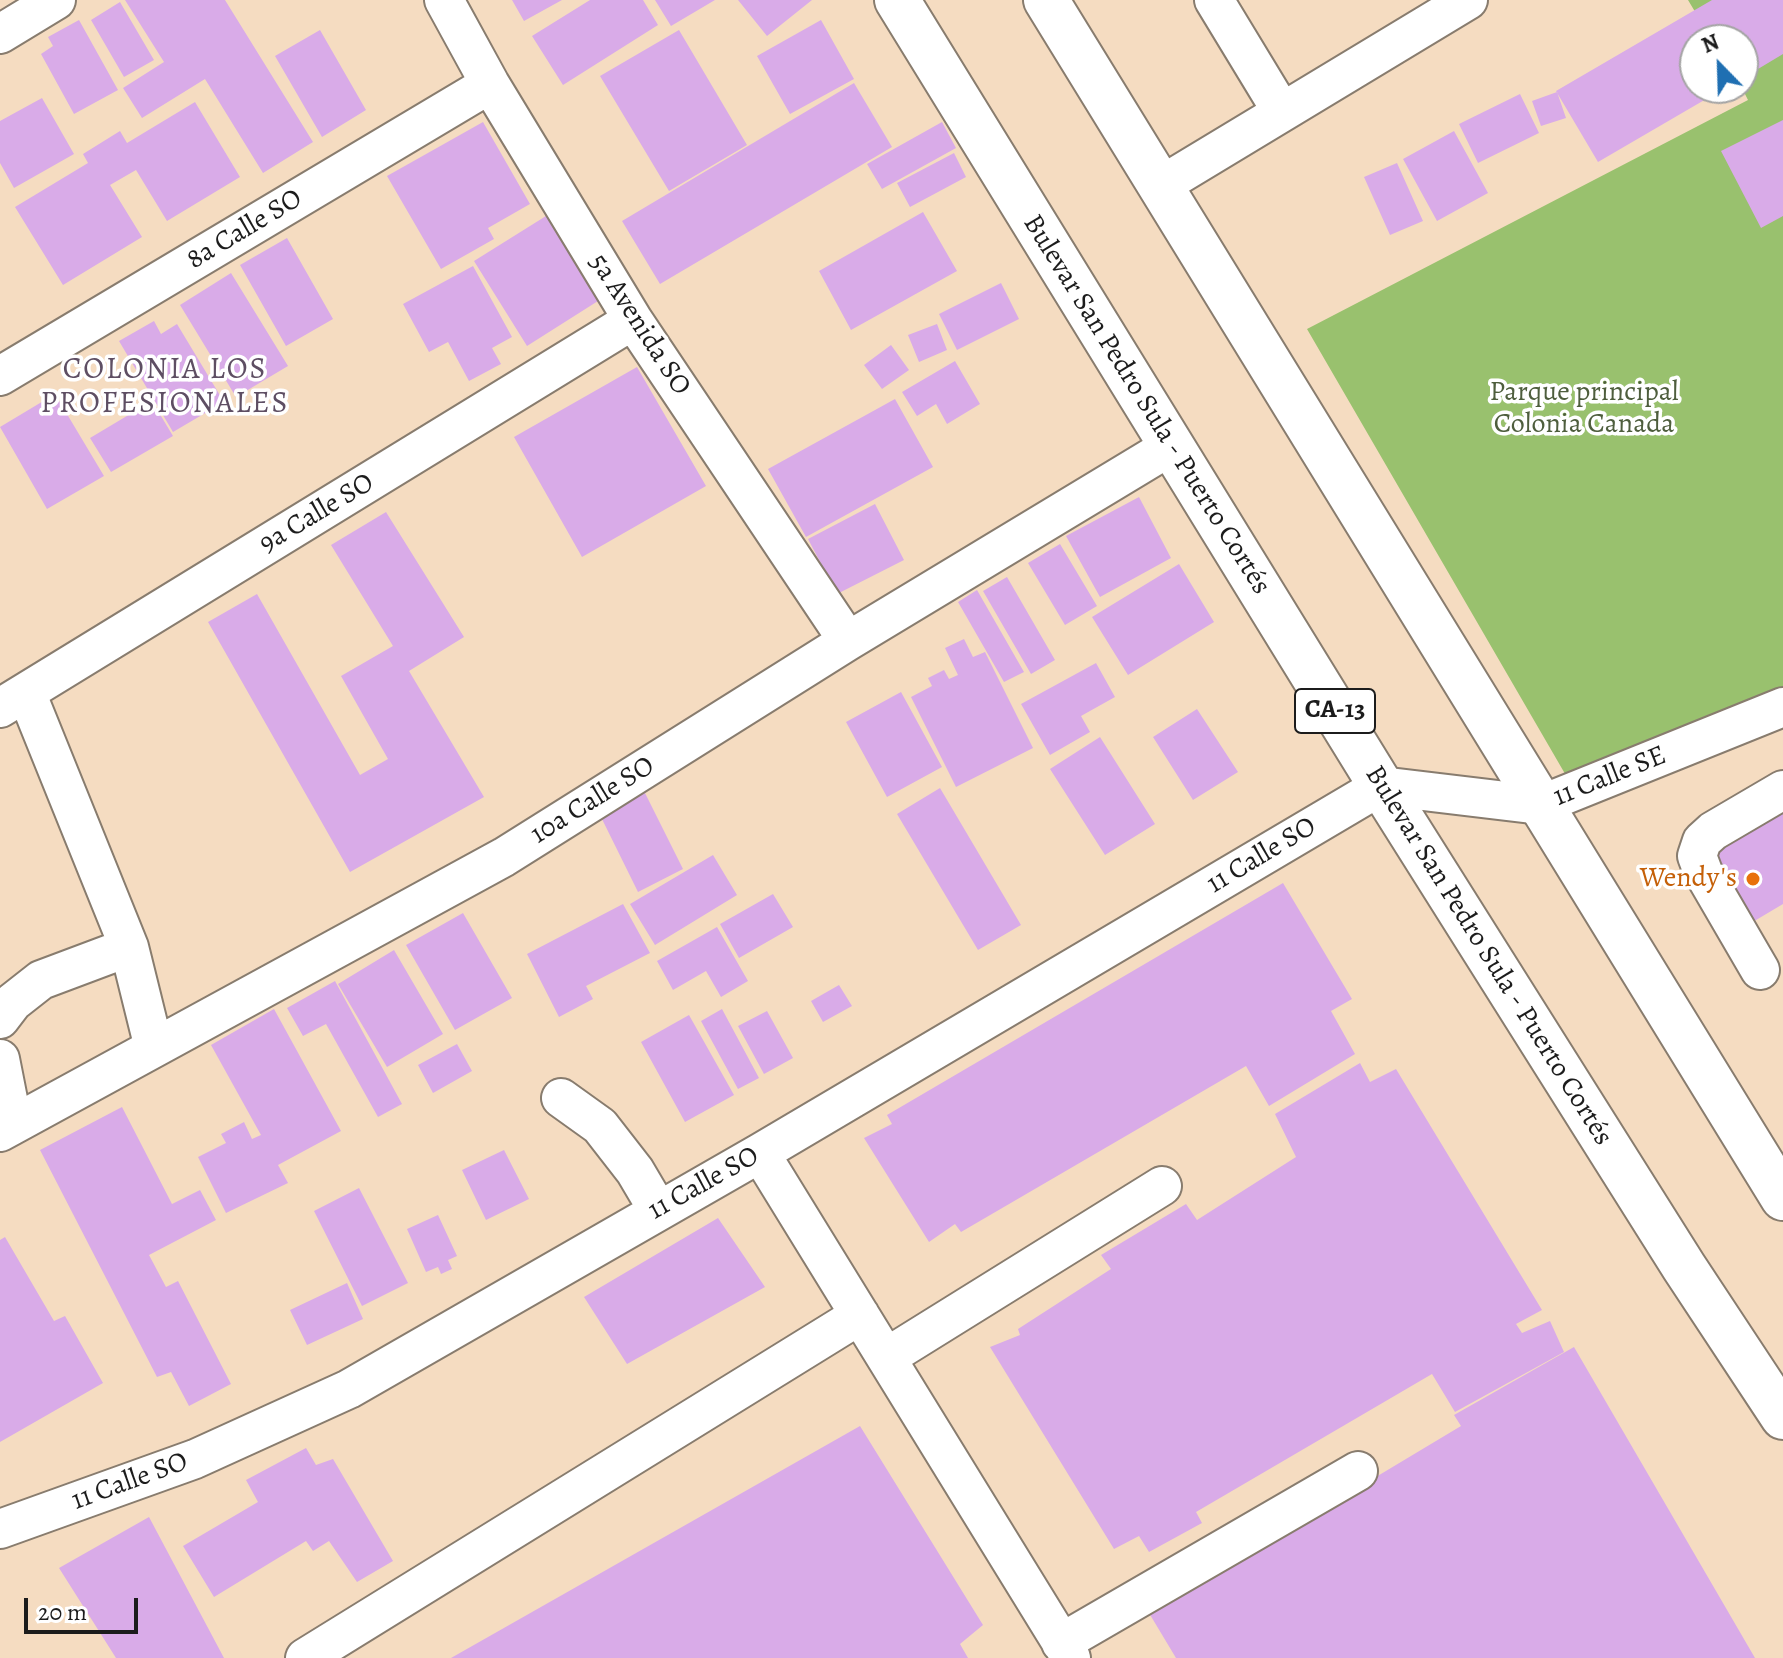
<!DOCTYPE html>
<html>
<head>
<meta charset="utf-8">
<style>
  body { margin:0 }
  #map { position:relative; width:1783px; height:1658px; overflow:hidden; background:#f5dcc1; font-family:Alegreya,serif }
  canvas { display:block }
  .north { position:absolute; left:1679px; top:24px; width:80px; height:80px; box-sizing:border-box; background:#fff; border:2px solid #a4a4a4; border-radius:50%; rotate:337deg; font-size:22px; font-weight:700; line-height:32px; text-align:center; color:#1c1c1c }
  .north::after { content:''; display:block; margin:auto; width:28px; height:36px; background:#1f6fb2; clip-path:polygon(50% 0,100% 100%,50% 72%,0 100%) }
  .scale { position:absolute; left:24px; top:1598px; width:114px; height:36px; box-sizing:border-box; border:4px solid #1c1c1c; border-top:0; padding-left:10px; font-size:24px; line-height:28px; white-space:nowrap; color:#1c1c1c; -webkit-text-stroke:6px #fff; paint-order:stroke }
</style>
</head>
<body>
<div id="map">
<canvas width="1783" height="1658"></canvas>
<div class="north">N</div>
<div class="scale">20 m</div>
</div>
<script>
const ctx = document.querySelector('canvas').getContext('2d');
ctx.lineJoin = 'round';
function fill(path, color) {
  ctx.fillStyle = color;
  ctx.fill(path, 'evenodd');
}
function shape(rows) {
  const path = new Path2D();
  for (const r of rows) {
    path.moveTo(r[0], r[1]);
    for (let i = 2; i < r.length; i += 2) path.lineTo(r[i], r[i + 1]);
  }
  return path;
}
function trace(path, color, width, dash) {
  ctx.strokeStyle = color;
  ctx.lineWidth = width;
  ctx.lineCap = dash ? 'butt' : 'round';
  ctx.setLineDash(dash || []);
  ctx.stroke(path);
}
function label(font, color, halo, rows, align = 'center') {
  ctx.font = font + ' Alegreya,serif';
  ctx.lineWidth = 7;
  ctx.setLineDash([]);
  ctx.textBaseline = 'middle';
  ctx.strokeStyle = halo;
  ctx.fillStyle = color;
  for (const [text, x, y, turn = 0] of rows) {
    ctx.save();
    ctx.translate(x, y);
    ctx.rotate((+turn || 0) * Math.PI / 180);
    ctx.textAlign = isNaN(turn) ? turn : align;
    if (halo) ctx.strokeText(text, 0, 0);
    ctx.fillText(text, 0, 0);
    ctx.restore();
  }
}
const green = shape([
  [1688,0,1783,0,1783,707,1575,791,1307,329,1748,100,1742,88,1743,40,1712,40]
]);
const building = shape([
  [125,0,225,0,313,142,263,173,205,79,142,118,123,88,164,62],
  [512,0,562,0,524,21],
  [590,0,643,0,658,25,563,85,532,36],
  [655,0,715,0,671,26],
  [738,0,812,0,767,36],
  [1712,0,1783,0,1783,54,1743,78,1743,40,1695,40,1695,88,1725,88,1598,162,1556,91],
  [120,2,154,60,124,77,91,20],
  [79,20,118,90,74,114,41,54,53,46,48,37],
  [821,20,854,79,790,114,757,56],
  [320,30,366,110,322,137,275,56],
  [679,30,747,145,669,191,600,76],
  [854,83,892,147,660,284,622,221],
  [1557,92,1566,118,1541,126,1532,101],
  [1520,94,1539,133,1478,163,1459,124],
  [42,98,74,154,14,188,0,163,0,121],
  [195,102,240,177,167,221,136,170,110,185,142,237,63,285,15,207,88,163,83,154,120,131,127,143],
  [1783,120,1783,216,1761,228,1721,151],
  [483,122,530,204,488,228,494,239,441,269,387,176],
  [942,122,956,148,882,189,867,164],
  [1454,131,1488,193,1437,221,1403,159],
  [954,153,966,177,910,207,897,183],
  [1397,163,1423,221,1390,235,1364,177],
  [923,212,957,271,851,330,819,271],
  [546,216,598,301,527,346,474,261],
  [287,238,333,319,286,346,240,265],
  [473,266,512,337,492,348,501,364,469,381,448,342,429,352,403,304],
  [231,273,288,366,236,397,180,305],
  [1001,283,1019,319,957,350,939,314],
  [154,321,161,334,177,324,224,402,173,432,119,341],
  [937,324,947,350,919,362,908,335],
  [891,345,909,370,882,389,864,365],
  [955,361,980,404,947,424,936,404,917,416,902,392],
  [637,367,706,486,582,557,514,437],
  [55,394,104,476,47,509,0,427],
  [895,399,933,467,806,537,768,469],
  [152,401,173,436,111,472,90,438],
  [1139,497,1171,558,1100,597,1066,536],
  [875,504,904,560,837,594,808,539],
  [386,512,464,637,409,671,484,797,350,872,208,622,257,594,360,775,388,759,341,676,393,646,331,545],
  [1060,544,1097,606,1065,625,1028,563],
  [1179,564,1214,622,1128,675,1092,617],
  [1007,577,1055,660,1031,674,983,591],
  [977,590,1024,672,1004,682,958,602],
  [964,639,973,657,985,652,1033,748,956,787,911,697,932,686,928,678,944,670,949,679,958,675,945,648],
  [1096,663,1115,697,1081,716,1090,732,1050,755,1021,704],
  [901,692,942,767,887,797,846,722],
  [1197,709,1238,772,1193,800,1153,737],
  [1100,737,1155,824,1105,855,1050,769],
  [940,788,1021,925,978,950,897,814],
  [645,793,683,869,638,892,600,815],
  [1783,808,1783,904,1751,923,1708,854],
  [713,855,737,895,655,945,630,904],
  [1283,883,1352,999,1331,1011,1355,1054,1269,1106,1246,1066,961,1232,955,1224,929,1242,864,1138,892,1124,887,1115],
  [773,894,793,927,739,958,720,924],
  [623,904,650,953,586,986,593,999,559,1017,527,954],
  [463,913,512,998,455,1030,406,945],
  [717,927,748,981,721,997,706,971,673,990,657,961],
  [394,950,443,1034,387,1067,338,984],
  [335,981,402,1104,378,1117,326,1024,303,1036,287,1008],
  [839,985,852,1006,823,1022,811,1001],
  [274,1009,341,1131,278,1165,288,1183,226,1213,198,1157,226,1143,221,1134,244,1122,252,1139,261,1135,211,1045],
  [722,1009,759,1078,738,1089,701,1021],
  [767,1011,793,1058,764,1074,738,1026],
  [689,1015,734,1095,685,1122,641,1042],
  [457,1044,472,1071,433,1093,418,1065],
  [1360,1063,1370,1082,1396,1069,1542,1310,1516,1324,1522,1333,1550,1321,1564,1352,1455,1412,1432,1374,1196,1512,1202,1523,1149,1552,1139,1536,1114,1549,990,1347,1020,1335,1018,1329,1111,1269,1101,1255,1186,1204,1197,1220,1296,1157,1275,1114],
  [122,1107,172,1204,200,1190,216,1220,149,1255,166,1287,178,1281,231,1384,189,1406,171,1372,157,1377,40,1150],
  [504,1150,529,1199,486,1220,462,1170],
  [359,1188,408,1283,362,1306,314,1211],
  [438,1215,457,1256,448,1260,452,1269,441,1274,438,1267,426,1272,407,1229],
  [718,1218,765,1287,627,1364,584,1297],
  [5,1237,54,1321,65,1316,103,1383,0,1442,0,1240],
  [347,1283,363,1319,307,1345,290,1310],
  [1574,1347,1755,1658,1176,1658,1149,1613,1461,1426,1454,1415],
  [860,1426,983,1625,960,1644,968,1658,451,1658],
  [306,1448,316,1465,333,1459,393,1561,357,1582,329,1541,313,1551,306,1541,214,1597,183,1546,258,1502,246,1480],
  [149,1517,224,1658,116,1658,59,1568]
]);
const minor = shape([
  [444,0,490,84,633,320,848,641],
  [1214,0,1282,112],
  [0,34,56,0],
  [1160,186,1468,0],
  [0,376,490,84],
  [26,692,129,947,154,1048],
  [0,708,633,320],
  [1760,970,1703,872,1697,856,1702,841,1713,831,1783,790],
  [0,1019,13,1002,41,980,129,947],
  [0,1059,13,1125],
  [561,1098,600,1126,635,1171,658,1210],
  [0,1132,504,857,848,641,1171,446],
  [760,1153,1071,1658],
  [887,1357,1162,1186],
  [0,1529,195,1459,349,1389,760,1153,1381,786,1540,805,1783,707],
  [1061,1643,1358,1471],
  [305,1658,860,1315]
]);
const highway = shape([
  [897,0,1381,786,1684,1267,1783,1417],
  [1046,0,1783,1198]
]);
const markers = [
  [1753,879,8,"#e8710a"]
];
const shields = [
  [1335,711,80]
];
const shieldNames = [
  ["CA-13",1335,711]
];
const streetNames = [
  ["8a Calle SO",245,230,-31],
  ["5a Avenida SO",639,325,57],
  ["Bulevar San Pedro Sula - Puerto Cortés",1146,405,58],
  ["9a Calle SO",317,514,-31],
  ["11 Calle SE",1610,777,-22],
  ["10a Calle SO",593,801,-32],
  ["11 Calle SO",1262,856,-31],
  ["Bulevar San Pedro Sula - Puerto Cortés",1488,956,58],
  ["11 Calle SO",704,1184,-29],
  ["11 Calle SO",130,1482,-20]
];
const parkNames = [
  ["Parque principal",1584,393],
  ["Colonia Canada",1584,425]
];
const foodNames = [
  ["Wendy's",1737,879]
];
const neighbourhoodNames = [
  ["COLONIA LOS",165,371],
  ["PROFESIONALES",165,405]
];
fill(green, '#99c16e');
fill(building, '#d9abe8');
trace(minor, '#887c6e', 42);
trace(highway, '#887c6e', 48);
trace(minor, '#fff', 38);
trace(highway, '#fff', 44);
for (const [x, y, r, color] of markers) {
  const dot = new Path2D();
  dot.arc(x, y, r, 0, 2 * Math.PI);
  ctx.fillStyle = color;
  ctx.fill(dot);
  trace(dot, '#fff', 3);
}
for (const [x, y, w] of shields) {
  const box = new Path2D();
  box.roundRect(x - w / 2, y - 22, w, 44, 6);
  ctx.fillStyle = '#fff';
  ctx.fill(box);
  trace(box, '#1c1c1c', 2);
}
label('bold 26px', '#1c1c1c', null, shieldNames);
label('28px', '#1c1c1c', '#fff', streetNames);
label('28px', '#4e5e3d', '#fff', parkNames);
label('28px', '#c56008', '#fff', foodNames, 'right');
ctx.letterSpacing = '2px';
label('30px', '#5e4e63', '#fff', neighbourhoodNames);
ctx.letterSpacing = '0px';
</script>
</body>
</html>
